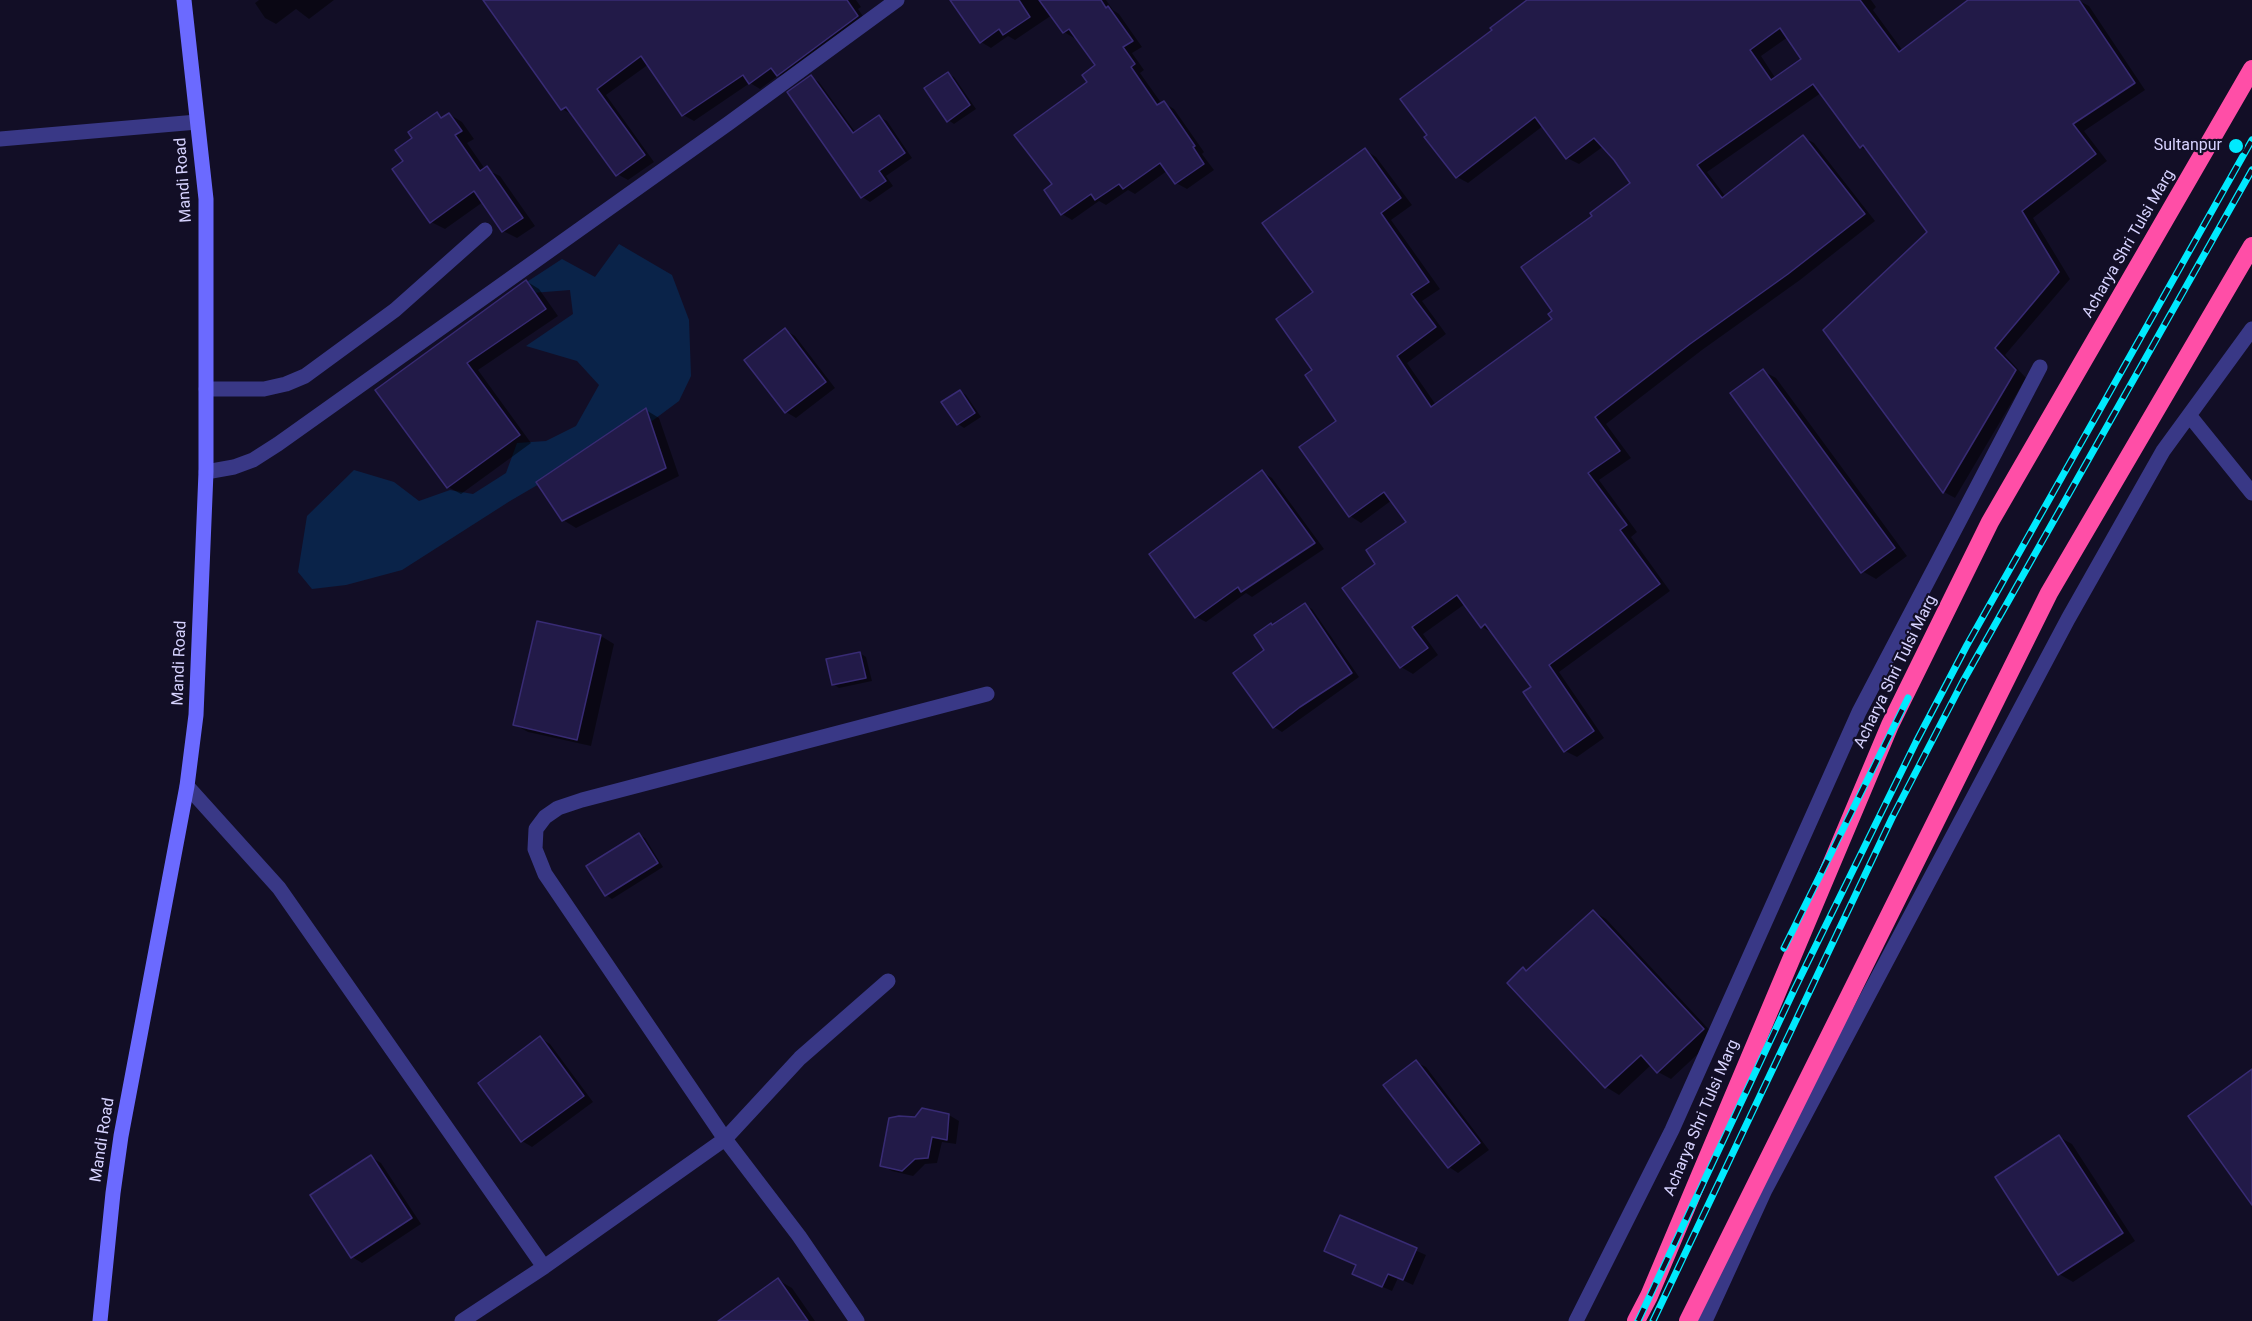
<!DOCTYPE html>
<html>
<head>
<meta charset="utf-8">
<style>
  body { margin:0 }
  canvas { display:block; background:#120e26 }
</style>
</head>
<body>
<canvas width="2252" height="1321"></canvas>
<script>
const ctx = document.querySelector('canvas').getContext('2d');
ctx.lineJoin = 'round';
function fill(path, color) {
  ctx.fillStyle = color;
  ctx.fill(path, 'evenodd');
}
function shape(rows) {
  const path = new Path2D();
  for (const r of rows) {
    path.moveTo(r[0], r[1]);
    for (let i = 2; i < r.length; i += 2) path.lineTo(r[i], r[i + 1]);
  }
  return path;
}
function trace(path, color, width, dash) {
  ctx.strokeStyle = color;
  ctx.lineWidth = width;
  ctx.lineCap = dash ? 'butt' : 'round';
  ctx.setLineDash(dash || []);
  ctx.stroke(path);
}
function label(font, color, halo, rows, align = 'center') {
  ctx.font = font + ' Roboto,sans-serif';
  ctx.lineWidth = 4.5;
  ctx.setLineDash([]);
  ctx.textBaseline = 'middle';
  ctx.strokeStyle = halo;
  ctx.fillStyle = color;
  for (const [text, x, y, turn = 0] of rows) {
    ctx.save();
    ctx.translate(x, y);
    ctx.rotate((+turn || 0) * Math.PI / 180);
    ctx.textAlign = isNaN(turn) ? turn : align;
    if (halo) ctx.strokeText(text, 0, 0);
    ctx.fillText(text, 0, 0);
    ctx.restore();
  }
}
const water = shape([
  [619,244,672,275,689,320,691,376,679,401,648,424,575,463,510,501,402,570,346,585,312,589,298,572,307,516,354,470,394,482,419,501,450,490,473,494,506,473,517,443,546,441,576,426,599,385,577,361,526,346,573,314,570,290,532,293,516,289,562,259,595,277]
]);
const shadow = shape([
  [259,0,334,0,309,19,296,9,276,24,265,18,255,3],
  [485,0,856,0,861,7,858,9,868,23,788,81,779,75,760,89,750,83,694,121,683,115,649,64,606,95,654,162,628,180,617,174,573,115,562,109],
  [952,0,1106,0,1113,10,1119,14,1142,47,1132,53,1144,70,1140,73,1162,104,1164,103,1174,109,1204,152,1202,154,1214,170,1187,189,1176,183,1167,171,1135,194,1128,190,1106,205,1099,201,1072,220,1062,214,1055,185,1089,82,1097,66,1076,36,1074,38,1064,32,1052,15,1015,40,1008,36,991,48,981,42],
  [1531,0,1871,0,1876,7,1873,10,1903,51,1970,0,2078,0,2089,6,2145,90,2084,131,2107,161,2033,218,2070,279,2005,355,2026,378,1955,498,1944,492,1825,330,1929,232,1870,152,1861,147,1821,93,1707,172,1726,197,1803,137,1814,143,1875,221,1800,280,1702,350,1606,424,1631,458,1599,480,1637,532,1631,537,1670,591,1559,672,1604,738,1577,757,1565,751,1533,687,1494,634,1482,627,1465,604,1423,634,1438,655,1413,674,1401,667,1344,588,1377,564,1408,523,1392,500,1361,523,1350,516,1338,421,1315,293,1365,150,1376,157,1412,205,1391,220,1440,289,1422,301,1446,334,1407,363,1436,405,1554,319,1554,311,1594,216,1632,183,1604,146,1579,164,1567,158,1543,126,1468,183,1457,177],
  [1788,37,1803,59,1776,79,1761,56],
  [948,74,954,77,976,109,954,124,948,120],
  [811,77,819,82,856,133,879,117,887,121,912,158,886,176,893,186,870,202,862,197],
  [437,113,444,118,449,114,462,122,474,139,467,143,485,169,500,176,535,226,517,238,503,231,483,202,445,229,431,222,405,162,414,139],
  [526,281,539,289,558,316,478,370,531,443,461,494,448,487,377,391],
  [785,330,795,336,835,388,796,418,786,412],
  [1763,371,1776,378,1907,556,1876,579,1862,571],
  [960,391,966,395,981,417,964,428,958,424],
  [646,410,659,418,679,476,576,528,563,520],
  [1262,472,1272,478,1324,549,1252,597,1246,593,1206,622,1196,617],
  [1305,605,1312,609,1359,677,1282,732,1274,727,1235,673,1266,650,1273,626],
  [601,636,614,644,591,746,528,732,515,725],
  [860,653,866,657,872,681,839,688,833,684],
  [639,835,645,838,663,867,612,899,606,895],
  [1593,911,1606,919,1716,1037,1671,1079,1658,1072,1651,1065,1619,1095,1606,1087,1509,983,1523,969,1528,972],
  [540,1038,550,1044,593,1102,532,1147,522,1141,480,1083],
  [1416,1062,1426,1067,1489,1150,1458,1173,1449,1167],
  [949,1115,959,1121,956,1144,942,1142,937,1163,925,1164,913,1176,892,1171,882,1165,916,1119],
  [2059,1137,2072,1144,2135,1241,2073,1282,2059,1274],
  [371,1157,381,1163,421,1224,362,1263,352,1257],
  [1340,1217,1426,1255,1413,1285,1398,1278,1392,1291,1364,1279,1357,1266,1335,1256],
  [778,1280,792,1288,815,1321,720,1321]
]);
const building = shape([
  [483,0,847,0,858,16,777,76,771,68,749,84,743,75,682,116,641,56,597,89,645,155,616,176,566,107,561,110,483,0],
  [950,0,1019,0,1030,17,1003,35,999,29,980,43,950,0],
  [1039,0,1101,0,1106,8,1108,6,1133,41,1123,47,1135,64,1131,67,1157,105,1164,101,1195,146,1193,147,1204,164,1175,184,1160,163,1123,189,1119,184,1095,200,1091,194,1061,215,1044,190,1052,184,1014,135,1087,82,1082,75,1095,65,1069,29,1063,33,1039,0],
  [1527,0,1860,0,1899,52,1968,0,2079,0,2135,83,2073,124,2096,154,2022,211,2059,272,1995,348,2016,370,1943,493,1823,330,1927,232,1863,145,1860,148,1813,84,1697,165,1722,198,1803,135,1865,214,1788,274,1690,344,1595,417,1620,451,1588,473,1627,525,1620,530,1660,584,1549,665,1594,731,1564,752,1523,692,1531,687,1485,624,1481,628,1457,595,1412,627,1428,648,1400,668,1342,588,1375,564,1366,550,1406,522,1384,492,1349,517,1299,447,1336,421,1305,375,1312,370,1276,319,1313,292,1262,223,1365,148,1401,198,1381,213,1429,282,1411,294,1436,327,1397,356,1431,407,1552,319,1548,314,1552,311,1521,267,1592,216,1590,213,1630,183,1614,160,1594,138,1566,159,1535,117,1456,178,1424,137,1427,135,1400,99,1492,30,1490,28,1527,0],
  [1780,28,1801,59,1771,80,1750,50,1780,28],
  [948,72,970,105,947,122,924,88,948,72],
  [811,75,853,133,879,115,905,153,879,171,886,181,861,198,787,92,811,75],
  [437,112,441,118,449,113,462,131,455,135,480,171,487,166,523,218,502,232,474,191,430,223,392,169,403,161,395,150,412,138,408,132,437,112],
  [526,280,546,309,467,363,520,435,447,488,375,390,526,280],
  [785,328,826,382,785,413,744,360,785,328],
  [1763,369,1895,548,1861,573,1730,393,1763,369],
  [960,390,975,413,957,425,941,402,960,390],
  [646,408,666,468,562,521,536,482,646,408],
  [1262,470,1315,543,1241,592,1238,587,1195,618,1149,554,1262,470],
  [1305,603,1352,673,1300,707,1273,728,1233,673,1264,650,1254,635,1271,623,1272,625,1305,603],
  [537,621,601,635,577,740,513,725,537,621],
  [860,652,866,678,832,685,826,659,860,652],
  [639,833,658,863,605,896,586,866,639,833],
  [1593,910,1704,1029,1657,1073,1641,1055,1605,1088,1507,983,1523,967,1526,971,1593,910],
  [540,1036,584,1096,521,1142,478,1083,540,1036],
  [1416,1060,1480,1143,1448,1168,1383,1085,1416,1060],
  [2252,1069,2252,1205,2188,1116,2252,1069],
  [922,1108,949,1114,947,1140,932,1137,928,1158,915,1159,902,1171,880,1166,889,1118,899,1116,915,1117,922,1108],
  [2059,1135,2123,1233,2058,1275,1995,1177,2059,1135],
  [371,1155,412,1218,351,1258,310,1195,371,1155],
  [1340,1215,1417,1248,1403,1280,1388,1274,1382,1287,1352,1274,1356,1265,1324,1251,1340,1215],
  [778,1278,808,1321,718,1321,778,1278]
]);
const street = shape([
  [0,139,197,122],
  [206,389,264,389,286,384,305,376,395,310,485,230],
  [2189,415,2252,493],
  [206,472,234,467,253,460,278,444,729,123,897,0],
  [187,786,279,888,544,1267],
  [462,1321,544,1267,725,1139,800,1058,888,981],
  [857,1321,799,1236,725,1139,545,874,535,849,536,829,545,817,558,808,582,800,987,694],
  [1576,1321,1672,1130,1859,712,2040,367],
  [1705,1321,1765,1190,2068,619,2163,451,2252,329]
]);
const secondary = shape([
  [100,1321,113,1193,121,1136,187,786,196,715,206,472,206,199,184,0]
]);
const highway = shape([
  [1636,1321,1649,1296,1890,725,1990,522,2252,69],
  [1688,1321,2049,593,2252,246]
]);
const rail = shape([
  [1784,948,1908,698],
  [1638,1321,1795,988,1916,742,1967,645,2252,140],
  [1653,1321,1892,818,1962,683,2252,170]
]);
const markers = [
  [2236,146,8,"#00eafe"]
];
const poiNames = [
  ["Sultanpur",2222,146]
];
const streetNames = [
  ["Mandi Road",184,180,-94],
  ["Acharya Shri Tulsi Marg",2129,244,-60],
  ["Mandi Road",180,663,-88],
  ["Acharya Shri Tulsi Marg",1896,672,-64],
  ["Acharya Shri Tulsi Marg",1702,1118,-67],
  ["Mandi Road",103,1140,-81]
];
fill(water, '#0a2349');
fill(shadow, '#0007');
fill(building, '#221a48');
trace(building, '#382b74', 1.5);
trace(street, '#393886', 15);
trace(secondary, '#6b6aff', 15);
trace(highway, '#ff4ea7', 18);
trace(rail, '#00eafe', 7);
trace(rail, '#120e26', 4.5, [14]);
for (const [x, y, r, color] of markers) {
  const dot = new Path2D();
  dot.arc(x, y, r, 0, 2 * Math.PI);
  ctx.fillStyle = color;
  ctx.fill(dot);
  trace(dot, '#120e26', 2);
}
label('16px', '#d7d3ff', '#120e26', poiNames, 'right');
label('16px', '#d7d3ff', '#120e26', streetNames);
</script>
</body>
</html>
